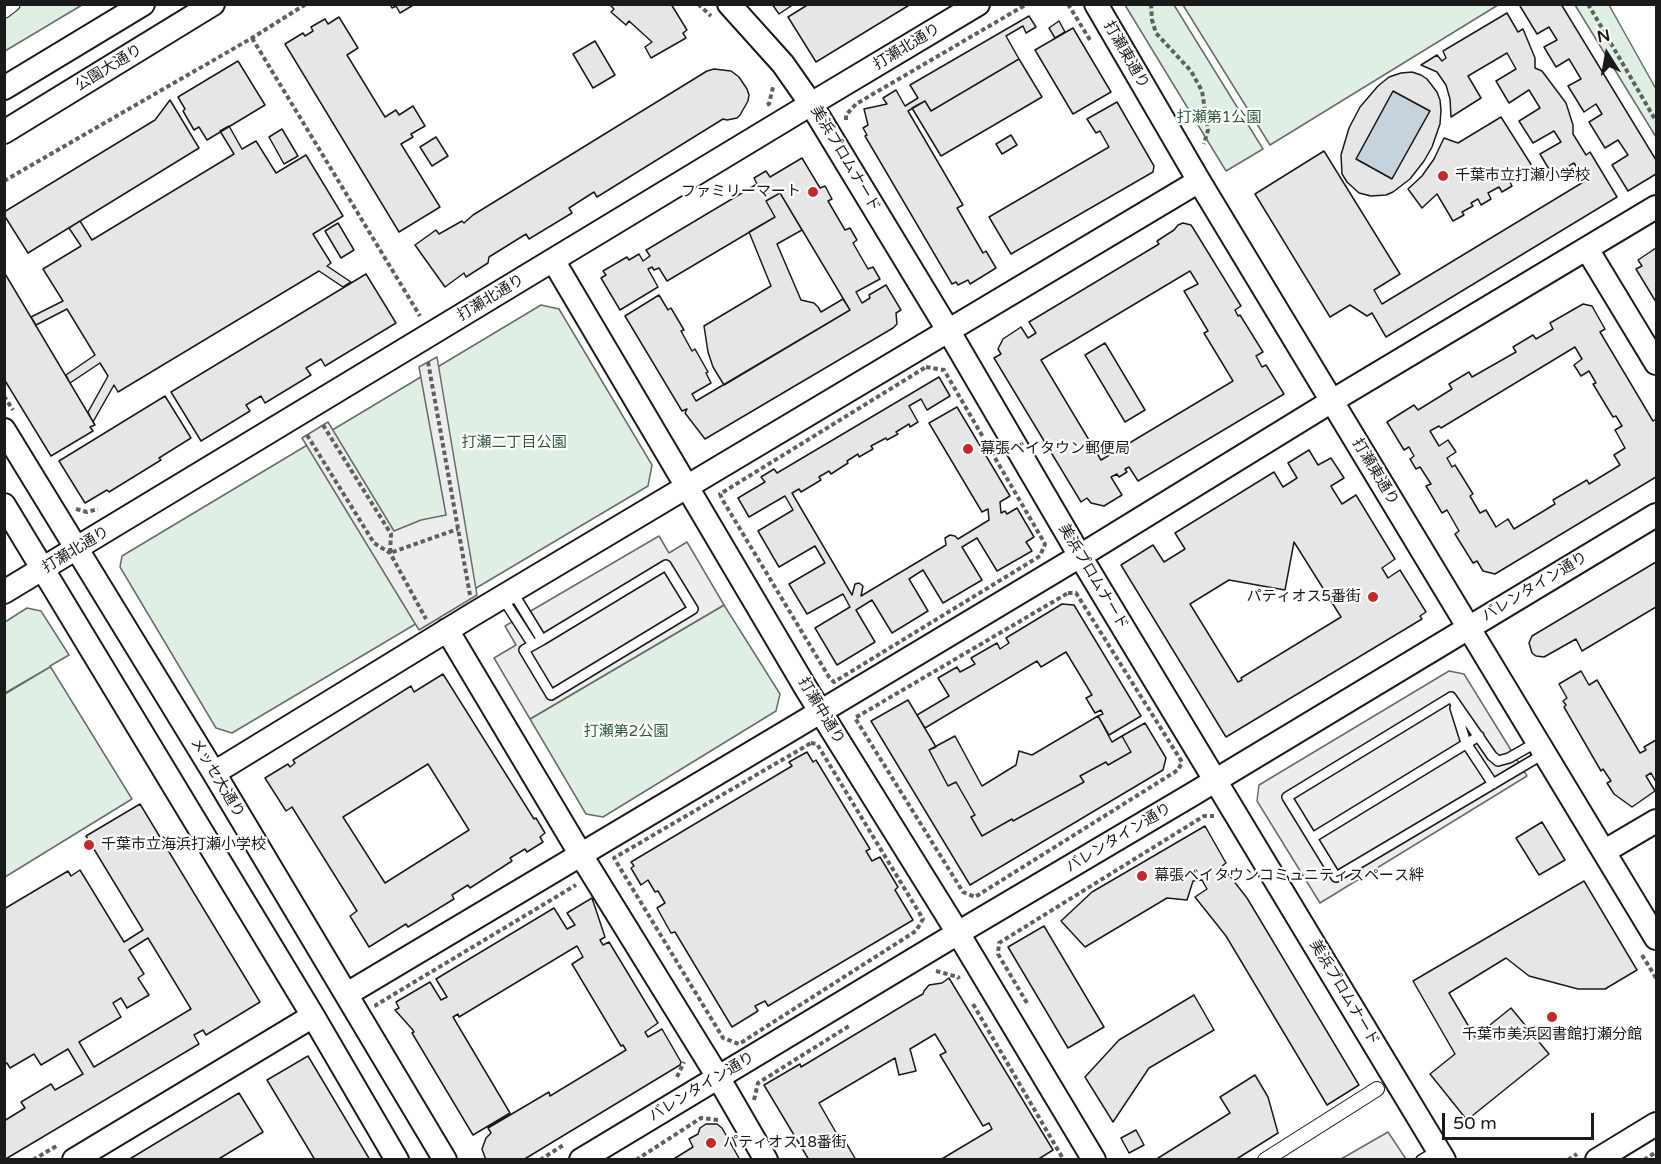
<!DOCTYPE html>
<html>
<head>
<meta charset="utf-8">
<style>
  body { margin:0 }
  #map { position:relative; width:1661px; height:1164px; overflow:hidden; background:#fff; font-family:"Varela Round",sans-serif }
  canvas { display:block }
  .frame { position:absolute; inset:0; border:6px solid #1a1a1a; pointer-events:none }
  .north { position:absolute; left:1577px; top:24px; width:60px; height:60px; -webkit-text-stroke:4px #fff; paint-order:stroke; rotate:349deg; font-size:16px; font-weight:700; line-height:24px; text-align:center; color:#1a1a1a }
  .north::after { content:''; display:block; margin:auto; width:21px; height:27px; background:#1a1a1a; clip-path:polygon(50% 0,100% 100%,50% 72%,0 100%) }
  .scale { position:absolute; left:1442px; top:1113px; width:152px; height:27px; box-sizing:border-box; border:3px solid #1a1a1a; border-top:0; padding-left:8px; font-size:18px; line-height:21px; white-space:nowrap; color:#1a1a1a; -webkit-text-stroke:4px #fff; paint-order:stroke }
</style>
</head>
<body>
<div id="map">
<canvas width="1661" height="1164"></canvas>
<div class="frame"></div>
<div class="north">N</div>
<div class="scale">50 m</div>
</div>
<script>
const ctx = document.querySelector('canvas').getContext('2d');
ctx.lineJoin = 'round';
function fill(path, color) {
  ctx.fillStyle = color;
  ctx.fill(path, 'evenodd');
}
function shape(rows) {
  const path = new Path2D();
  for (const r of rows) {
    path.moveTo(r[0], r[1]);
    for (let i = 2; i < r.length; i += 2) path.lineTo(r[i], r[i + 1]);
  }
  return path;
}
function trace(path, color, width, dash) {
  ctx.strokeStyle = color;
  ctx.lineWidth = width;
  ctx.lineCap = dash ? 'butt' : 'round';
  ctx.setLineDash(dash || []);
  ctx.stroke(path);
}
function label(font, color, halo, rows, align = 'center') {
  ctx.font = font + ' "Varela Round","Noto Sans JP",sans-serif';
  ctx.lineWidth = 4.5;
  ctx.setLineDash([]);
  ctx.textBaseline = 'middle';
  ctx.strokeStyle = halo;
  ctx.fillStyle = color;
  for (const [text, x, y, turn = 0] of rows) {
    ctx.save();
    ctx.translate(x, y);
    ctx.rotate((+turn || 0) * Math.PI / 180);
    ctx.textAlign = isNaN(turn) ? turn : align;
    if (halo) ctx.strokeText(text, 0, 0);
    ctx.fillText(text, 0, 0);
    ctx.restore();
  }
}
const green = shape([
  [5,4,82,5,5,51,5,4],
  [1125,5,1174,5,1263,149,1226,171,1125,5],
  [1183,5,1498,5,1270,145,1183,5],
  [1575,5,1609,5,1656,89,1656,137,1575,5],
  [541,305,559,309,652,465,648,486,232,733,216,728,120,567,122,556,541,305],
  [724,605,780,694,776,711,603,817,586,814,530,719,724,605],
  [27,608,41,611,69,655,50,666,132,799,5,877,5,694,50,667,5,693,5,622,27,608]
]);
const parking = shape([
  [437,357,477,595,419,630,302,438,328,422,394,531,421,520,446,515,419,367,437,357],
  [659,536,669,553,687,542,724,605,530,719,494,658,516,645,505,626,659,536],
  [1449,671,1464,674,1527,776,1320,903,1257,801,1259,785,1449,671],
  [1388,1132,1406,1159,1341,1159,1388,1132]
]);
const water = shape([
  [1393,91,1430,111,1392,179,1356,159,1393,91]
]);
const building = shape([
  [390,4,415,4,400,13,396,6,392,8,390,4],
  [609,4,671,4,687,30,683,33,686,38,651,58,645,47,652,42,629,21,626,25,611,12,614,9,609,4],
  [772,4,794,4,779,14,772,4],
  [809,4,911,4,816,62,788,17,809,4],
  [1522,4,1561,4,1656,160,1656,174,1628,191,1612,165,1628,155,1618,140,1605,148,1589,122,1602,114,1596,104,1584,112,1568,86,1581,79,1569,59,1556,67,1544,47,1557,40,1549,27,1537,34,1520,6,1522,4],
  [1507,13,1518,32,1523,29,1535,58,1535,68,1542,71,1566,103,1573,125,1573,134,1586,155,1590,152,1617,197,1386,337,1372,313,1367,316,1350,305,1330,317,1255,194,1324,151,1400,274,1374,290,1382,304,1585,181,1574,163,1553,176,1540,154,1561,142,1554,131,1533,143,1519,121,1540,108,1529,90,1509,103,1496,81,1516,69,1507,53,1468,76,1481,98,1451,117,1450,99,1446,85,1437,72,1421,65,1437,55,1442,61,1446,58,1443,51,1507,13],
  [1029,16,1036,27,1026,33,1023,26,1006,36,1019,59,931,111,925,101,908,111,963,205,957,208,983,253,986,251,996,268,970,284,968,280,958,285,956,282,952,284,865,136,867,135,863,128,868,125,864,109,887,104,883,98,896,90,905,106,918,98,910,85,1029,16],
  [339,17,358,48,347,55,385,117,396,110,399,115,413,106,425,126,411,134,413,137,401,144,440,207,399,232,285,44,303,33,305,36,313,31,311,27,325,19,328,24,339,17],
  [1059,21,1065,32,1055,38,1049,28,1059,21],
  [1073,28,1111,92,1073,114,1035,50,1073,28],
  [595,41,615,75,593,88,573,54,595,41],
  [1019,59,1042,97,941,156,912,108,925,101,931,111,1019,59],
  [238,61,265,105,207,140,199,127,194,130,183,111,185,109,178,97,238,61],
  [714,69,731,71,739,77,747,89,749,95,748,101,740,115,737,118,727,120,723,119,597,197,594,192,569,208,572,213,529,239,526,234,489,257,488,263,466,277,464,273,445,287,415,245,436,230,439,234,462,221,464,223,473,215,707,71,714,69],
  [1412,72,1421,75,1427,79,1437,92,1440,100,1441,110,1440,124,1432,147,1424,161,1410,179,1393,192,1386,195,1371,196,1359,193,1347,182,1342,174,1341,155,1349,128,1360,107,1378,86,1389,77,1401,73,1412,72],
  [1393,91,1430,111,1392,179,1356,159,1393,91],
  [170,100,199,148,28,253,4,215,4,212,155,120,170,100],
  [1117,102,1154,166,1153,172,1011,254,989,217,1109,147,1100,131,1096,133,1087,119,1117,102],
  [1501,117,1532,166,1509,180,1512,186,1502,192,1499,187,1488,193,1491,199,1481,205,1478,199,1471,203,1473,206,1462,212,1464,215,1453,221,1437,194,1422,208,1408,189,1422,176,1434,159,1444,138,1458,143,1501,117],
  [229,126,242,149,256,141,276,173,306,155,343,216,313,234,331,263,327,266,351,282,343,287,319,271,118,392,114,385,93,422,88,412,108,376,100,363,70,383,66,375,95,355,67,309,36,325,31,317,63,301,43,269,81,246,69,228,80,221,92,240,234,154,220,131,229,126],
  [282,129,298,156,284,164,269,137,282,129],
  [1011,135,1017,145,1002,154,996,144,1011,135],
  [436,137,448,156,432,166,420,147,436,137],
  [802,158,820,188,825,186,832,199,828,201,845,230,850,228,857,240,853,243,868,269,873,267,880,279,856,292,862,303,870,298,869,295,886,285,901,310,896,313,897,324,893,328,705,439,685,413,687,409,682,411,625,316,659,295,668,310,671,308,684,330,681,331,692,351,695,349,708,372,706,373,711,383,692,394,696,401,850,310,780,193,766,201,775,217,667,281,659,268,654,270,652,267,648,269,658,287,620,310,601,278,606,275,603,271,627,257,629,260,639,254,643,261,650,256,646,250,648,249,757,184,754,178,766,171,770,177,802,158],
  [780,193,802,230,777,244,801,300,814,303,818,307,821,312,843,299,850,310,724,385,713,367,708,352,704,326,771,286,749,232,775,217,766,201,780,193],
  [338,223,354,250,341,258,325,231,338,223],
  [1183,223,1191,225,1193,228,1241,306,1235,310,1238,316,1240,315,1263,352,1256,356,1262,367,1266,365,1284,394,1138,481,1129,467,1125,469,1127,472,1119,477,1117,474,1111,477,1122,495,1104,506,1091,503,1087,498,1081,502,994,358,1001,354,998,349,1003,339,1021,327,1028,338,1036,333,1029,322,1159,244,1157,241,1174,230,1178,225,1183,223],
  [1190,271,1198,284,1184,291,1208,331,1204,333,1233,381,1101,460,1041,360,1190,271],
  [1656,248,1656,302,1636,269,1642,266,1638,260,1656,248],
  [4,272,95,425,90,427,93,431,51,456,4,379,4,272],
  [366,274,396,323,325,366,321,359,306,368,311,375,265,403,261,396,246,405,250,411,201,441,171,392,366,274],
  [1583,304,1592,306,1605,329,1600,332,1653,421,1656,419,1656,477,1495,574,1483,571,1477,561,1473,563,1455,534,1459,531,1447,510,1442,513,1426,486,1431,484,1420,467,1416,469,1410,459,1414,456,1409,447,1404,450,1387,422,1414,405,1418,410,1452,389,1449,384,1469,372,1472,377,1516,352,1513,347,1533,335,1536,339,1553,329,1550,323,1583,304],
  [1575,347,1582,359,1574,365,1581,376,1589,371,1596,383,1593,384,1613,417,1616,416,1622,426,1615,430,1625,448,1614,455,1620,465,1589,484,1587,480,1553,500,1555,504,1514,529,1508,519,1496,527,1486,510,1480,513,1470,496,1473,494,1455,465,1452,467,1447,458,1456,452,1448,440,1439,446,1430,431,1439,426,1441,428,1575,347],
  [1105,343,1145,410,1125,422,1085,355,1105,343],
  [939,377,950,396,927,410,921,399,909,406,918,422,910,427,909,424,896,432,898,434,887,440,886,438,871,446,873,449,859,457,858,454,847,461,848,463,831,474,829,471,819,477,821,480,801,492,799,489,792,493,852,595,855,584,859,583,863,586,861,596,946,545,945,538,950,535,955,536,958,539,989,520,988,509,982,512,929,423,957,407,1010,496,1000,502,1001,513,1005,511,1007,514,1017,508,1034,537,1026,542,1032,551,997,571,977,538,962,547,982,580,943,603,923,570,909,579,928,611,892,633,872,600,856,610,875,642,837,665,815,628,850,607,843,594,807,614,789,584,825,563,815,546,779,567,758,531,793,510,785,496,749,517,738,498,765,482,761,477,774,469,777,473,939,377],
  [165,396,191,438,159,458,161,460,109,492,107,490,85,503,59,461,165,396],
  [1309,450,1318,465,1331,458,1344,478,1331,486,1332,488,1342,504,1356,495,1395,559,1382,568,1388,578,1400,570,1426,612,1420,616,1422,619,1226,737,1121,565,1153,545,1164,562,1185,549,1175,533,1274,472,1283,487,1297,478,1288,463,1309,450],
  [1294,542,1341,617,1241,678,1242,680,1238,682,1190,604,1229,580,1285,590,1294,542],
  [1656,562,1656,607,1582,651,1576,639,1544,657,1536,656,1532,653,1529,643,1532,636,1656,562],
  [1062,604,1074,605,1141,716,1109,735,1098,716,1103,714,1101,710,1095,713,1086,698,1092,695,1066,652,1041,667,1037,661,925,728,917,715,949,696,938,678,957,667,960,672,975,664,971,658,997,643,1000,649,1009,643,1006,638,1062,604],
  [1581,671,1589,685,1597,680,1640,753,1646,750,1644,747,1656,740,1656,782,1651,773,1646,776,1655,791,1632,807,1614,794,1607,783,1611,781,1603,769,1601,771,1564,707,1566,705,1563,701,1567,698,1559,684,1581,671],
  [443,674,534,819,536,818,545,833,540,837,543,842,527,852,525,849,510,858,512,861,470,888,468,885,452,895,454,899,408,927,406,924,369,947,350,916,357,911,292,807,286,811,265,778,288,764,290,767,295,763,293,760,411,686,414,692,443,674],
  [428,764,469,830,385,883,343,817,428,764],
  [908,700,936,747,929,750,948,786,956,782,975,815,971,817,982,836,1012,819,1013,821,1084,782,1080,776,1106,762,1108,765,1131,752,1122,736,1145,723,1166,758,1163,770,970,885,871,721,908,700],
  [1098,716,1112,742,1122,736,1131,752,1108,765,1106,762,1080,776,1084,782,1013,821,1012,819,982,836,971,817,975,815,956,782,948,786,929,750,955,736,982,786,1016,765,1019,751,1032,755,1098,716],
  [807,752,813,762,816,760,870,849,866,851,872,861,880,857,898,887,895,890,913,920,768,1006,765,1001,755,1006,758,1011,732,1027,675,932,671,933,657,908,665,903,658,891,655,892,648,880,641,885,631,868,634,866,631,862,792,766,789,762,807,752],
  [140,804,260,1002,206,1035,203,1030,194,1035,199,1044,4,1160,4,1121,25,1108,21,1102,51,1084,55,1090,83,1074,68,1049,41,1065,34,1054,10,1068,7,1063,4,1065,4,909,68,871,71,876,80,870,124,942,143,930,86,836,140,804],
  [148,938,191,1009,94,1067,79,1042,121,1017,113,1003,121,998,127,1008,149,995,138,978,144,974,129,950,148,938],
  [1542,822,1565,860,1539,875,1516,838,1542,822],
  [1205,826,1226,863,1222,866,1247,898,1359,1085,1327,1105,1226,936,1195,897,1207,889,1202,880,1193,881,1187,900,1167,898,1085,947,1061,921,1092,892,1205,826],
  [1584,881,1637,970,1605,989,1578,989,1529,976,1506,958,1449,993,1475,1037,1511,1008,1549,1054,1467,1120,1430,1074,1455,1054,1413,981,1584,881],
  [592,898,605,937,600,940,603,945,609,942,658,1023,645,1032,648,1037,662,1029,681,1062,680,1065,523,1160,486,1160,482,1149,486,1138,491,1133,488,1128,549,1092,550,1096,626,1050,623,1045,621,1046,572,964,583,957,577,946,459,1017,458,1014,453,1017,510,1113,473,1135,412,1033,414,1032,412,1029,395,1010,399,1008,396,1002,430,982,441,1000,447,997,436,979,554,908,567,929,575,925,567,913,592,898],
  [1044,926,1104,1027,1068,1048,1008,947,1044,926],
  [949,978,1053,1150,1037,1160,940,1160,992,1129,989,1123,983,1126,940,1055,946,1052,935,1034,910,1049,916,1071,899,1075,895,1058,819,1103,838,1136,841,1134,856,1160,809,1160,764,1085,800,1064,801,1067,914,999,923,994,924,991,929,985,942,983,949,978],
  [1194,995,1214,1030,1149,1068,1113,1122,1085,1077,1119,1040,1194,995],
  [308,1056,370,1160,315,1160,267,1080,308,1056],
  [1255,1075,1268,1097,1278,1133,1235,1160,1155,1160,1230,1113,1220,1097,1255,1075],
  [239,1093,263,1132,217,1160,128,1160,239,1093],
  [706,1124,717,1124,722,1128,740,1160,672,1160,693,1147,689,1139,698,1134,700,1128,706,1124],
  [1136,1130,1144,1145,1129,1153,1121,1138,1136,1130]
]);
const path = shape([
  [698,4,711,16],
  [1068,4,1090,40],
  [1151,4,1152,20,1156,33,1191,71,1202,91,1208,130,1204,144],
  [1588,4,1656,121],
  [252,38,420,316],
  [767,105,769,104,773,87,771,85],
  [846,120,846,115,856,104,1027,4],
  [4,181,252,38,306,4],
  [428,362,470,595],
  [926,367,944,370,1045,544,1040,556,834,682,829,677,722,499,720,494,926,367],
  [4,396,13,410],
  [323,425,391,534,390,553,458,529],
  [307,435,374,543,390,553,426,619],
  [76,509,87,512,98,509],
  [1068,593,1076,593,1182,762,1178,770,975,897,963,892,855,718,1068,593],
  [811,743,817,744,923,919,916,931,739,1044,723,1038,614,858,811,743],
  [1642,955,1656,978],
  [936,971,958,977,959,979],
  [1027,1003,998,954,999,943,1204,816,1214,816],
  [973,1004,1062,1157,1061,1160],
  [377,1007,376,1005,576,885],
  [677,1077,684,1062],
  [754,1100,758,1083,849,1026],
  [33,1160,58,1145],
  [540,1160,565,1144],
  [636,1160,701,1118,719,1120],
  [1568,1160,1577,1154],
  [1644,1160,1656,1152]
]);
const service = shape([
  [512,591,542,640,666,565,693,609,551,695,524,650,542,640],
  [502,597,533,645],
  [1451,697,1287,797,1336,877,1545,753],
  [1451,697,1492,756,1498,761,1509,758,1537,742],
  [1455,708,1466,743,1493,784],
  [1312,838,1479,736],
  [1421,1160,1438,1150]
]);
const pedestrian = shape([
  [4,11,13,4],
  [1265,1160,1377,1089]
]);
const tertiary = shape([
  [729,4,783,64,811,104,948,330,1080,556,1444,1160],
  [1096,4,1199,181,1656,938],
  [4,88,143,4],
  [4,132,213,4],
  [1587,249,1656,363],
  [553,260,807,690,958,933,1094,1160],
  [4,430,214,773,445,1160],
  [4,505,313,1016,397,1160],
  [4,592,811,104,978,4],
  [447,630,581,855,718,1077,766,1160],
  [214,773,472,615,1199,181],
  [1605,851,1656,821],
  [347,994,800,724,1080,556,1332,401,1656,207],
  [74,1160,313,1016],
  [581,1160,958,933,1193,794,1656,515],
  [1597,1160,1656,1124]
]);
const markers = [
  [1443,176,6,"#c62828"],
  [813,192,6,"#c62828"],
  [968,449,6,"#c62828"],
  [1373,597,6,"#c62828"],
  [89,845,6,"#c62828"],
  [1142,876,6,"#c62828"],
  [1552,1017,6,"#c62828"],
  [711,1143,6,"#c62828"]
];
const streetNames = [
  ["打瀬北通り",907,47,-31],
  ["打瀬東通り",1126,55,60],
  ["公園大通り",109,68,-31],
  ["美浜プロムナード",845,159,59],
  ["打瀬北通り",491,298,-31],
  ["打瀬東通り",1375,472,59],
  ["打瀬北通り",76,550,-31],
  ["美浜プロムナード",1093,577,59],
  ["バレンタイン通り",1535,587,-31],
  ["打瀬中通り",821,711,59],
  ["メッセ大通り",217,778,59],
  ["バレンタイン通り",1119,838,-31],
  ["美浜プロムナード",1344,993,59],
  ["バレンタイン通り",702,1087,-31]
];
const parkNames = [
  ["打瀬第1公園",1219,118],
  ["打瀬二丁目公園",514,443],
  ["打瀬第2公園",626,732]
];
const poiNames = [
  ["千葉市立打瀬小学校",1455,176],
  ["ファミリーマート",801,192,"right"],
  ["幕張ベイタウン郵便局",980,449],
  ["パティオス5番街",1361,597,"right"],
  ["千葉市立海浜打瀬小学校",101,845],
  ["幕張ベイタウンコミュニティスペース絆",1154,876],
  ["千葉市美浜図書館打瀬分館",1552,1035,"center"],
  ["パティオス18番街",723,1143]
];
fill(green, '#e0efe3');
trace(green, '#6a6a6a', 1.5);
fill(parking, '#ededed');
trace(parking, '#6a6a6a', 1.5);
fill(water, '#c6d2dc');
trace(water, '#6a6a6a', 1.5);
fill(building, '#e6e6e6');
trace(building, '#1a1a1a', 1.5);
trace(service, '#1a1a1a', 12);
trace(pedestrian, '#1a1a1a', 16);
trace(tertiary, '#1a1a1a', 26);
trace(path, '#5f5f5f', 4, [4.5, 3]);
trace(service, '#fff', 9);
trace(pedestrian, '#fff', 14);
trace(tertiary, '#fff', 22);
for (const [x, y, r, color] of markers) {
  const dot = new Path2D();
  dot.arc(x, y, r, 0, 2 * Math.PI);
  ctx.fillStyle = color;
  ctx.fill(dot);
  trace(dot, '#fff', 2);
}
label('15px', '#1a1a1a', '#fff', streetNames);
label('15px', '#2b5a34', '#fff', parkNames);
label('15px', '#1a1a1a', '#fff', poiNames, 'left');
</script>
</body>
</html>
